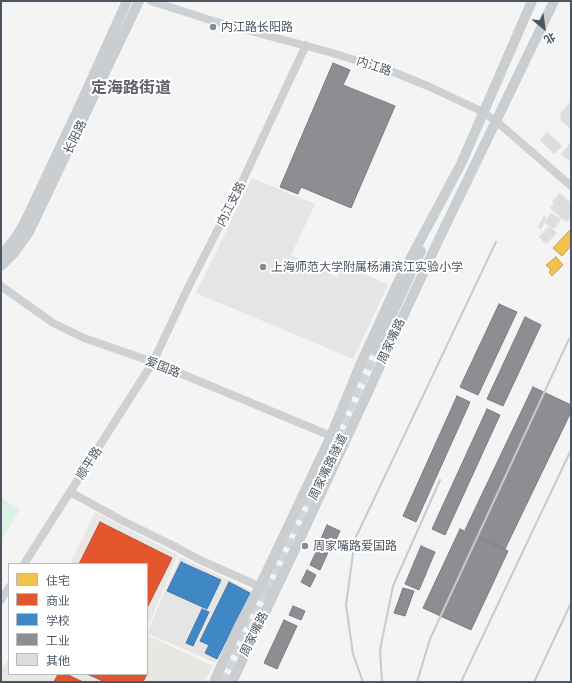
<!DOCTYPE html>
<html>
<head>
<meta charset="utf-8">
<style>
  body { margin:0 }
  #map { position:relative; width:572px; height:683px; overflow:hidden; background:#f4f4f4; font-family:Ubuntu,"Noto Sans SC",sans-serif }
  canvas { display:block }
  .frame { position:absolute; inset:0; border:2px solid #4a5661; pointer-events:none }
  .legend { position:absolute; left:8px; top:563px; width:140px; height:112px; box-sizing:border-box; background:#fff; border:1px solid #b7bbc0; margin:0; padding:5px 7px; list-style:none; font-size:12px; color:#4a5661 }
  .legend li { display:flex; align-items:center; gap:8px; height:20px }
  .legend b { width:20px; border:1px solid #b7bbc0 }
  .north { position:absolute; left:524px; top:8px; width:40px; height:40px; -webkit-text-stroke:3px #fff; paint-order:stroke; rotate:151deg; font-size:11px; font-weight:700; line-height:16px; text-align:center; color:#4a5661 }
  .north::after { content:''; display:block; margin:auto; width:14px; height:18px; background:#4a5661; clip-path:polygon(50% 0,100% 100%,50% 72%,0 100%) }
</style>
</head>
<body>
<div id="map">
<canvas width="572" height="683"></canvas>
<div class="frame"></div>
<ul class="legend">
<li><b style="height:11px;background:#f2c14e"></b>住宅</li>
<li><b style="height:11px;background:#e4572e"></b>商业</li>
<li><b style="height:11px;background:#3f88c5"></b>学校</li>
<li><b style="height:11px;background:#8d8d92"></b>工业</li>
<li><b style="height:11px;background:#ddddde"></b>其他</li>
</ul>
<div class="north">北</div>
</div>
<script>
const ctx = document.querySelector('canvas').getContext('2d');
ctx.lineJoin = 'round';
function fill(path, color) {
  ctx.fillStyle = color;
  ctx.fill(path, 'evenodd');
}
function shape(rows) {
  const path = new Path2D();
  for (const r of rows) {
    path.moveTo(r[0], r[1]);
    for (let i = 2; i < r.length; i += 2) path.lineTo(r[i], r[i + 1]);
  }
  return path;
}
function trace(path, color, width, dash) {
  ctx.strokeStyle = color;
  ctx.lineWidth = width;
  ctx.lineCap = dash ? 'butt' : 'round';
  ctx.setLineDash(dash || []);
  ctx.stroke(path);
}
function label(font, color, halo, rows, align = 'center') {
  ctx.font = font + ' Ubuntu,"Noto Sans SC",sans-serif';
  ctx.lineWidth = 4;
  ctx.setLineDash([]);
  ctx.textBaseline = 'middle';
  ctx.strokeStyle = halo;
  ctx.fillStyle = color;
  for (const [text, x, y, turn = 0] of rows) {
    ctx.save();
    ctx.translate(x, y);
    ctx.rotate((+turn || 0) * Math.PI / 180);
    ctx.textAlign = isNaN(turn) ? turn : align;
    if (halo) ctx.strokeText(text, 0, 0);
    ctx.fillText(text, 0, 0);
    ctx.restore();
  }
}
const commercial = shape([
  [95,512,178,555,147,629,147,564,70,564],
  [147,635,213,666,205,682,1,682,1,669,9,659,9,674,147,674]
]);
const education = shape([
  [252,178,315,204,291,255,337,277,344,264,388,285,353,359,196,293],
  [180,557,252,591,215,663,147,633]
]);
const green = shape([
  [1,498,20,509,1,541]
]);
const homes = shape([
  [571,229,571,246,562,256,553,248,571,229],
  [556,257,563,265,552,276,549,272,551,270,546,265,556,257]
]);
const shops = shape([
  [100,522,172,558,147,608,147,564,79,564,100,522],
  [147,672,148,672,143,682,105,682,87,674,147,674,147,672],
  [58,674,66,674,83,682,54,682,58,674]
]);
const schools = shape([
  [181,562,221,580,207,609,167,591,181,562],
  [229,582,250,593,217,659,205,653,209,645,200,641,229,582],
  [202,609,209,612,193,646,186,643,202,609]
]);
const industry = shape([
  [333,63,350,70,343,85,395,106,351,208,301,187,298,194,280,187,333,63],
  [499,304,517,312,478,395,460,387,499,304],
  [525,317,541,325,503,406,487,399,525,317],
  [533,387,571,405,571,412,505,549,465,530,533,387],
  [457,396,470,402,416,522,403,516,457,396],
  [487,409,500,415,445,535,432,529,487,409],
  [327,525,340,531,333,546,320,541,327,525],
  [460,529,508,551,471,630,423,608,460,529],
  [320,543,330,548,320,570,310,565,320,543],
  [421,546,435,552,419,590,405,584,421,546],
  [307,570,316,575,310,587,301,582,307,570],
  [403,588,414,591,405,616,394,613,403,588],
  [293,606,305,611,301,620,289,615,293,606],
  [284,620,297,626,277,669,264,663,284,620]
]);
const building = shape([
  [571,101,571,129,561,121,560,117,561,113,571,101],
  [547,132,562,146,554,154,540,140,547,132],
  [571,142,571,162,561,154,571,142],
  [560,193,571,203,571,219,570,218,566,222,550,208,554,204,552,202,560,193],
  [551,213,561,219,554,229,545,223,551,213],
  [544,216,547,217,541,229,538,227,544,216],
  [549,226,557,233,546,244,539,237,549,226]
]);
const majorTunnel = shape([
  [221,682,271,578,376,350]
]);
const minor = shape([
  [151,1,213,21,329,52,391,71,430,87,483,112,496,121,571,186],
  [1,286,53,323,84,338,153,362,331,436],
  [70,492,123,521,174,546,200,560,274,593],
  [24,564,153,362,187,290,242,182,306,45],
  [1,600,9,587]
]);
const major = shape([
  [1,256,16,237,25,222,81,103,127,1],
  [1,266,14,253,29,232,139,1],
  [376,350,421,251],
  [214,682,238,628,260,586,331,436,361,363,400,278,461,164,532,1],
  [232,682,297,545,439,239,554,1]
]);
const rail = shape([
  [363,682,353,654,346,605,355,539,496,242],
  [382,682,380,650,393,586,440,480],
  [417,682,430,639,569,339],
  [461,682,571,450],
  [534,682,571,603]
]);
const markers = [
  [213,27,4,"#868d94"],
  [263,267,4,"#868d94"],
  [305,546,4,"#868d94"]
];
const poiNames = [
  ["内江路长阳路",221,27],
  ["上海师范大学附属杨浦滨江实验小学",271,267],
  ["周家嘴路爱国路",313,546]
];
const streetNames = [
  ["内江路",374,66,18],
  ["长阳路",75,137,-64],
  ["内江支路",231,204,-63],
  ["周家嘴路",391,341,-65],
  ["爱国路",163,367,22],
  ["顺平路",89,463,-57],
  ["周家嘴路隧道",328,467,-64],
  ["周家嘴路",254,634,-64]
];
const districtNames = [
  ["定海路街道",131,88]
];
fill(commercial, '#e8e7e3');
fill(education, '#e6e5e6');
fill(green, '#d9f2e3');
fill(homes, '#f2c14e');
trace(homes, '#c0a154', 1);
fill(shops, '#e4572e');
trace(shops, '#b6573d', 1);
fill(schools, '#3f88c5');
trace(schools, '#4279a7', 1);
fill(industry, '#8d8d92');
trace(industry, '#797c83', 1);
fill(building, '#ddddde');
trace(building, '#e5e6e7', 1);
trace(majorTunnel, '#d2d4d7', 10, [10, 5]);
trace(minor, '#ced0d2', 8);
trace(major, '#caced1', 10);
trace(rail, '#c9cacc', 2);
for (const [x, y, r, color] of markers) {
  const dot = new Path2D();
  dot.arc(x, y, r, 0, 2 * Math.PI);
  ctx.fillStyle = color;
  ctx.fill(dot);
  trace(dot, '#fff', 1.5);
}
label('12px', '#4a5661', '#fff', poiNames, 'left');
label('12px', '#4a5661', '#fff', streetNames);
label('bold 16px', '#5f6368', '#fff', districtNames);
</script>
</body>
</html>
